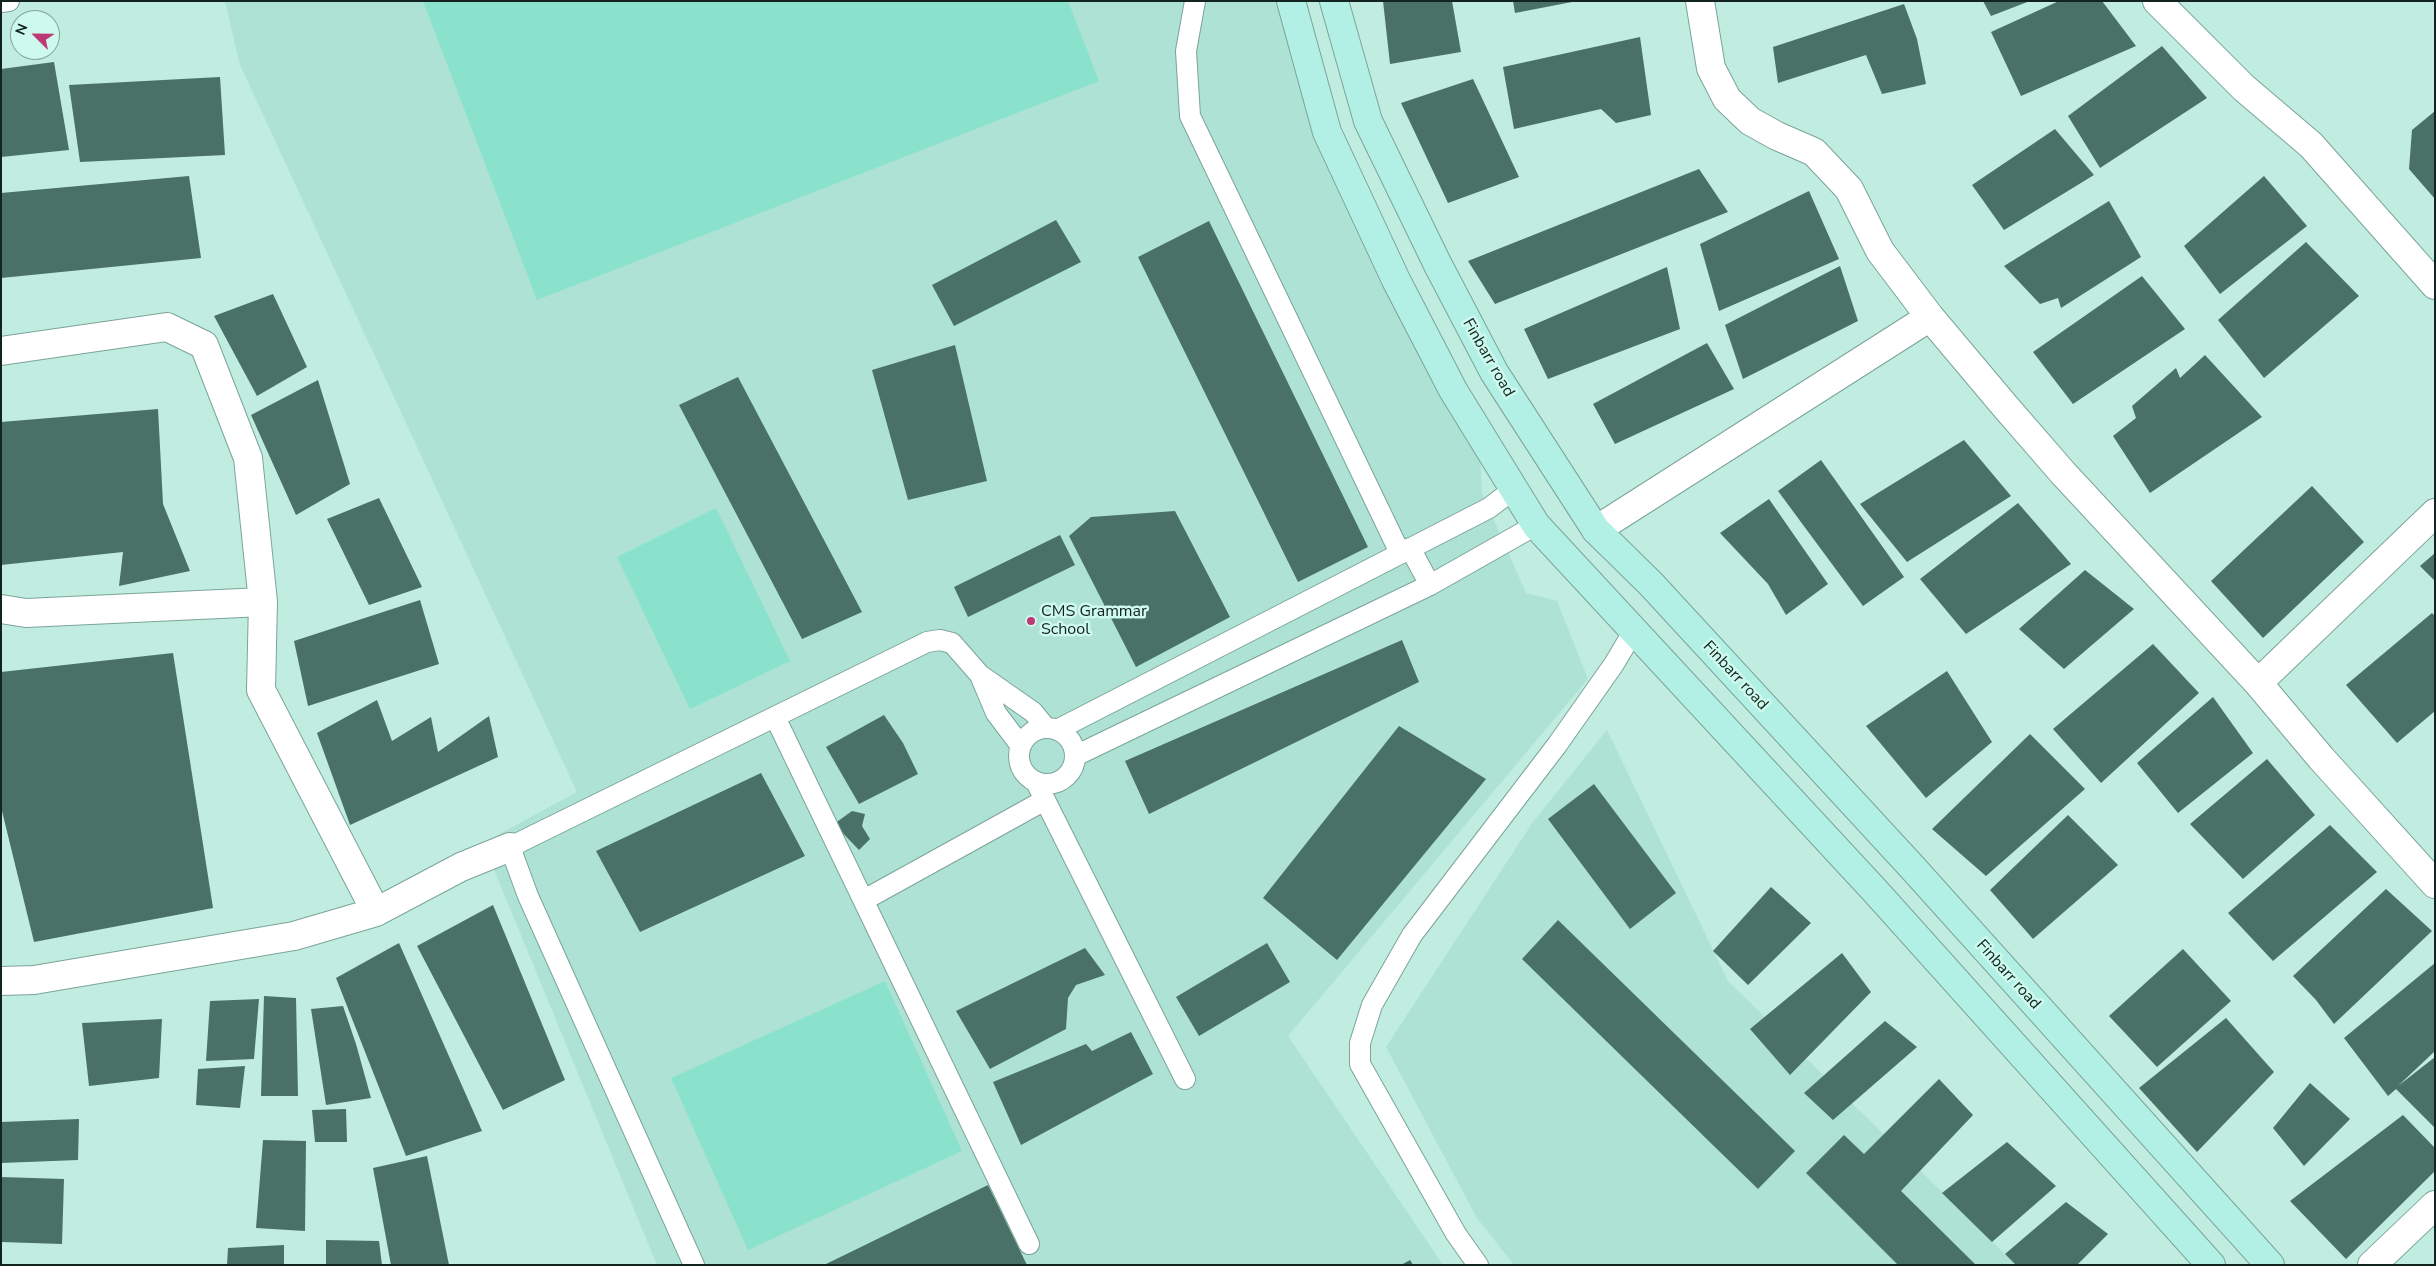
<!DOCTYPE html>
<html>
<head>
<meta charset="utf-8">
<style>
  body { margin:0 }
  #map { position:relative; width:2436px; height:1266px; overflow:hidden; background:#c1ece0; font-family:"Nunito Sans",sans-serif }
  canvas { display:block }
  .frame { position:absolute; inset:0; border:2px solid #13231f; pointer-events:none }
  .north { position:absolute; left:10px; top:10px; width:50px; height:50px; box-sizing:border-box; background:#cef9ed; border:1px solid #83a39b; border-radius:50%; rotate:293deg; font-size:14px; font-weight:700; line-height:20px; text-align:center; color:#13231f }
  .north::after { content:''; display:block; margin:auto; width:18px; height:22px; background:#bf3876; clip-path:polygon(50% 0,100% 100%,50% 72%,0 100%) }
</style>
</head>
<body>
<div id="map">
<canvas width="2436" height="1266"></canvas>
<div class="frame"></div>
<div class="north">N</div>
</div>
<script>
const ctx = document.querySelector('canvas').getContext('2d');
ctx.lineJoin = 'round';
function fill(path, color) {
  ctx.fillStyle = color;
  ctx.fill(path, 'evenodd');
}
function shape(rows) {
  const path = new Path2D();
  for (const r of rows) {
    if (r.length === 3) {
      path.moveTo(r[0] + r[2], r[1]);
      path.arc(r[0], r[1], r[2], 0, 2 * Math.PI);
      continue;
    }
    path.moveTo(r[0], r[1]);
    for (let i = 2; i < r.length; i += 2) path.lineTo(r[i], r[i + 1]);
  }
  return path;
}
function trace(path, color, width, dash) {
  ctx.strokeStyle = color;
  ctx.lineWidth = width;
  ctx.lineCap = dash ? 'butt' : 'round';
  ctx.setLineDash(dash || []);
  ctx.stroke(path);
}
function label(font, color, halo, rows, align = 'center') {
  ctx.font = font + ' "Nunito Sans",sans-serif';
  ctx.lineWidth = 5;
  ctx.setLineDash([]);
  ctx.textBaseline = 'middle';
  ctx.strokeStyle = halo;
  ctx.fillStyle = color;
  for (const [text, x, y, turn = 0] of rows) {
    ctx.save();
    ctx.translate(x, y);
    ctx.rotate((+turn || 0) * Math.PI / 180);
    ctx.textAlign = isNaN(turn) ? turn : align;
    if (halo) ctx.strokeText(text, 0, 0);
    ctx.fillText(text, 0, 0);
    ctx.restore();
  }
}
const built = shape([
  [225,1,1285,1,1480,454,1482,493,1526,593,1557,601,1588,679,1288,1036,1443,1265,657,1265,483,843,577,792,240,65],
  [1607,730,1728,981,2016,1265,1514,1265,1477,1218,1386,1047,1533,822]
]);
const green = shape([
  [423,1,1068,1,1099,81,537,300],
  [716,508,790,661,690,709,617,557],
  [885,981,962,1151,748,1250,671,1078]
]);
const building = shape([
  [1383,1,1452,1,1461,52,1390,64],
  [1513,1,1572,1,1572,2,1515,13],
  [1983,1,2030,1,1991,16],
  [2059,1,2102,1,2136,46,2021,96,1991,32],
  [1904,4,1917,39,1926,84,1882,94,1866,55,1778,83,1773,47],
  [1640,37,1651,115,1616,123,1601,109,1514,129,1503,67],
  [2162,46,2207,98,2100,168,2068,116],
  [54,62,69,150,1,157,1,69],
  [220,77,225,155,80,162,69,85],
  [1473,79,1519,177,1448,203,1401,103],
  [2435,111,2435,199,2409,169,2412,130],
  [2055,129,2094,175,2004,230,1972,185],
  [1699,169,1728,212,1495,304,1468,261],
  [189,176,201,258,1,278,1,193],
  [2264,176,2307,226,2220,294,2184,246],
  [1809,191,1839,259,1719,311,1700,244],
  [2109,201,2141,257,2061,308,2058,298,2040,304,2004,266],
  [1056,220,1081,262,954,326,932,285],
  [1209,221,1368,547,1298,582,1138,257],
  [2306,242,2359,296,2264,378,2218,320],
  [1840,266,1858,321,1743,379,1725,325],
  [1667,267,1680,329,1548,379,1524,329],
  [2142,276,2185,329,2073,404,2033,352],
  [273,294,307,367,257,396,214,316],
  [1707,343,1734,389,1615,444,1593,404],
  [955,345,987,481,908,500,872,370],
  [2205,355,2262,417,2150,493,2113,436,2136,418,2132,406,2176,368,2180,378],
  [738,377,862,612,802,639,679,405],
  [318,380,350,484,296,515,251,415],
  [158,409,163,504,190,571,119,586,123,552,1,565,1,422],
  [1964,440,2011,496,1907,562,1860,504],
  [1821,460,1904,577,1863,606,1778,491],
  [2312,486,2364,542,2263,638,2211,581],
  [379,498,422,587,369,605,327,519],
  [1769,499,1828,584,1786,615,1768,584,1720,533],
  [2018,503,2071,564,1966,634,1920,579],
  [1175,511,1230,617,1136,667,1069,536,1091,517],
  [1060,535,1075,565,968,617,954,587],
  [2435,553,2435,581,2420,566],
  [2085,570,2134,609,2064,669,2019,629],
  [420,600,439,664,308,706,294,641],
  [2432,613,2435,616,2435,711,2397,743,2346,685],
  [1402,640,1419,682,1149,814,1125,761],
  [2153,644,2199,693,2101,783,2053,729],
  [173,653,213,908,34,942,1,807,1,672],
  [1947,671,1992,742,1926,798,1866,726],
  [2213,697,2253,753,2178,813,2137,763],
  [377,700,392,741,431,717,438,752,489,716,498,757,350,825,317,733],
  [884,715,903,743,918,774,859,804,826,747],
  [1399,726,1486,779,1337,960,1263,898],
  [2030,734,2085,789,1986,876,1932,829],
  [2267,759,2315,815,2243,879,2190,824],
  [761,773,805,856,640,932,596,851],
  [1594,784,1676,893,1630,929,1548,819],
  [852,811,865,814,862,826,870,839,859,850,834,824],
  [2068,815,2118,865,2033,939,1990,890],
  [2330,825,2377,872,2273,961,2228,913],
  [1771,887,1811,923,1748,985,1713,951],
  [2386,889,2432,931,2334,1024,2316,1000,2293,976],
  [493,905,565,1080,503,1110,417,946],
  [1558,920,1795,1151,1758,1189,1522,959],
  [399,943,482,1131,406,1156,336,978],
  [1267,943,1290,982,1199,1036,1176,997],
  [1085,948,1105,975,1076,985,1068,998,1066,1029,990,1069,956,1011],
  [2183,949,2231,1001,2157,1067,2109,1016],
  [1842,953,1871,992,1790,1075,1750,1029],
  [2435,963,2435,1051,2398,1086,2435,1057,2435,1128,2396,1089,2388,1096,2344,1038],
  [264,996,296,998,298,1096,261,1096],
  [259,999,254,1059,206,1061,210,1001],
  [343,1006,356,1044,371,1098,326,1105,311,1009],
  [2226,1018,2274,1072,2197,1152,2139,1088],
  [162,1019,159,1078,89,1086,82,1023],
  [1885,1021,1917,1047,1833,1120,1804,1093],
  [1131,1032,1153,1074,1021,1145,993,1082,1086,1044,1092,1051],
  [245,1066,240,1108,196,1105,198,1069],
  [1939,1079,1973,1115,1901,1191,1976,1265,1898,1265,1806,1173,1844,1135,1864,1154],
  [2310,1083,2350,1119,2304,1166,2273,1128],
  [346,1109,347,1142,315,1142,312,1110],
  [2403,1115,2435,1148,2435,1171,2346,1259,2290,1201],
  [79,1119,78,1160,1,1163,1,1122],
  [263,1140,306,1141,305,1231,256,1228],
  [2007,1142,2056,1186,1992,1242,1942,1193],
  [427,1156,449,1265,391,1265,373,1168],
  [1,1177,64,1179,62,1244,1,1242],
  [988,1185,1027,1265,824,1265],
  [2066,1202,2108,1234,2077,1265,2016,1265,2005,1254],
  [326,1240,379,1241,382,1265,326,1265],
  [284,1245,284,1265,227,1265,228,1248],
  [1410,1260,1413,1265,1401,1265]
]);
const service = shape([
  [1195,1,1186,51,1190,116,1400,553],
  [1,2,9,1],
  [1410,548,1430,585],
  [980,675,996,713,1021,746],
  [775,717,1029,1244],
  [1047,756,28],
  [1057,730,1489,508,1514,489],
  [1075,756,1430,585,1536,525],
  [1036,782,1185,1079],
  [864,900,1045,800],
  [694,1265,528,896,510,847,927,642,940,640,952,643,980,675,1033,712,1046,728],
  [1478,1265,1456,1234,1360,1064,1360,1043,1372,1005,1412,935,1557,745,1614,664,1633,632]
]);
const minor = shape([
  [1700,1,1711,68,1727,99,1750,121,1777,136,1814,152,1849,189,1880,251,1930,317,2004,405,2063,473,2258,683,2321,758,2435,884],
  [2157,1,2244,88,2311,145,2435,285],
  [1,351,167,327,204,345,248,458,263,602,261,690,376,912],
  [1596,530,1930,317],
  [1,609,26,613,263,602],
  [2258,683,2435,513],
  [1,981,34,980,294,936,376,912,461,867,510,847],
  [2372,1265,2435,1205]
]);
const secondary = shape([
  [1291,1,1327,132,1396,280,1453,390,1536,525,1877,893,2211,1265],
  [1334,1,1368,121,1438,265,1494,372,1596,530,1651,584,1912,867,2270,1265]
]);
const markers = [
  [1031,621,5,"#bf3876"]
];
const streetNames = [
  ["Finbarr road",1488,358,60],
  ["Finbarr road",1735,676,47],
  ["Finbarr road",2008,975,48]
];
const poiNames = [
  ["CMS Grammar",1041,612],
  ["School",1041,630]
];
fill(built, '#aee2d4');
fill(green, '#8ae2cc');
fill(building, '#497167');
trace(service, '#7ba499', 22);
trace(minor, '#7ba499', 30);
trace(secondary, '#7ba499', 30);
trace(service, '#fff', 20);
trace(minor, '#fff', 28);
trace(secondary, '#b2f0e6', 28);
for (const [x, y, r, color] of markers) {
  const dot = new Path2D();
  dot.arc(x, y, r, 0, 2 * Math.PI);
  ctx.fillStyle = color;
  ctx.fill(dot);
  trace(dot, '#cef9ed', 2);
}
label('16px', '#13231f', '#cef9ed', streetNames);
label('16px', '#13231f', '#cef9ed', poiNames, 'left');
</script>
</body>
</html>
